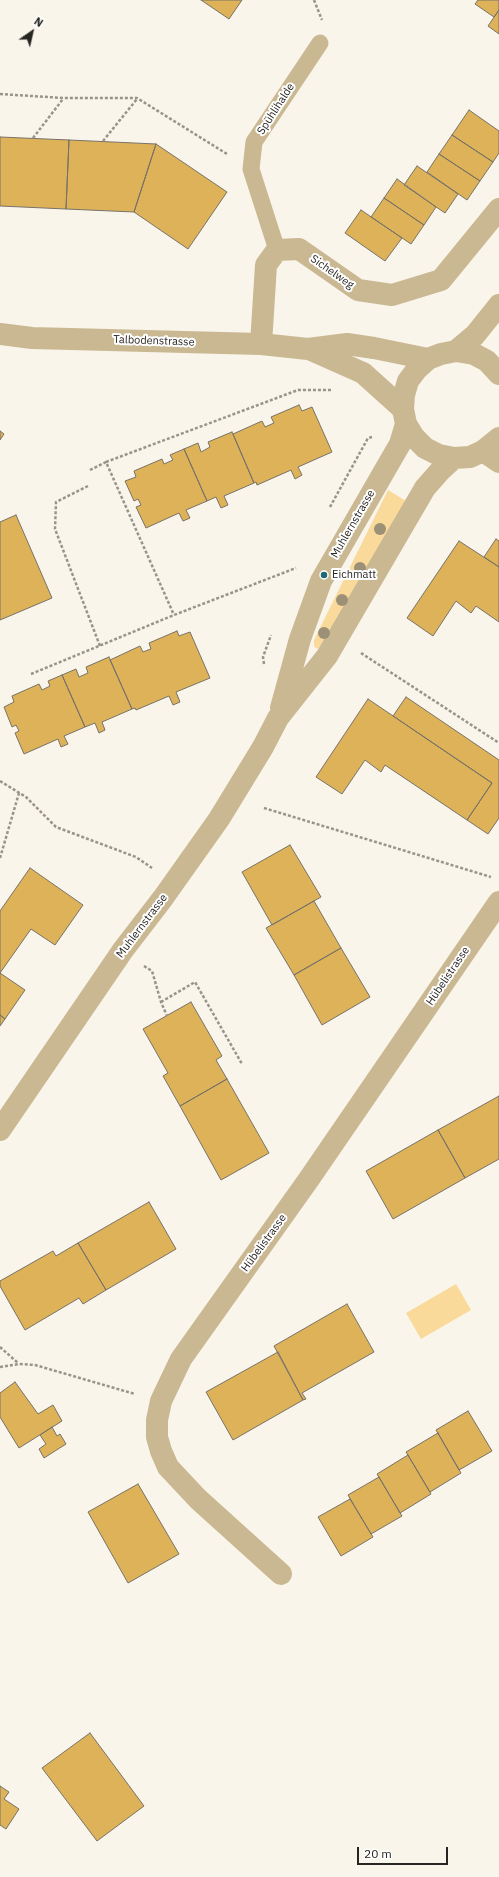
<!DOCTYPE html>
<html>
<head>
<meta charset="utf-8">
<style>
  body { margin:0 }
  #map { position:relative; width:499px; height:1877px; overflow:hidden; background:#faf5ea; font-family:"IBM Plex Sans",sans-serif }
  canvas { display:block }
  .north { position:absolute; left:12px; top:12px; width:40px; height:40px; -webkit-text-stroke:3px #fff; paint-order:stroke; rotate:34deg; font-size:11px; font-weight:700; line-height:16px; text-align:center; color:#272521 }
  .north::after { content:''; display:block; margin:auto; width:14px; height:18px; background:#272521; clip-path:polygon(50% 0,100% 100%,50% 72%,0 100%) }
  .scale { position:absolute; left:357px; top:1847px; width:91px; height:18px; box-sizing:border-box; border:2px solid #272521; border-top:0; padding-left:5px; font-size:12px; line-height:14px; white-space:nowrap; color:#272521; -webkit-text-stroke:3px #fff; paint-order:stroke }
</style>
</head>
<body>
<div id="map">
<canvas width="499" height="1877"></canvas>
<div class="north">N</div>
<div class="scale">20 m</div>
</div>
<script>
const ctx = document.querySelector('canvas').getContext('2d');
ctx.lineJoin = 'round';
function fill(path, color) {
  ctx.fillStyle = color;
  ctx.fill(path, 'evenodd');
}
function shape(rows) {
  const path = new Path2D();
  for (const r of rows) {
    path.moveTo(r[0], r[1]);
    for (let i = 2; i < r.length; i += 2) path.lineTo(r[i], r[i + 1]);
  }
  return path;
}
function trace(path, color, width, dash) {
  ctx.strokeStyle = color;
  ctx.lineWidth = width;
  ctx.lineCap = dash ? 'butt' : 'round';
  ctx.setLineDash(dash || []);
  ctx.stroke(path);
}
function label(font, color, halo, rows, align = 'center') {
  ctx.font = font + ' "IBM Plex Sans",sans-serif';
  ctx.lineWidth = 4;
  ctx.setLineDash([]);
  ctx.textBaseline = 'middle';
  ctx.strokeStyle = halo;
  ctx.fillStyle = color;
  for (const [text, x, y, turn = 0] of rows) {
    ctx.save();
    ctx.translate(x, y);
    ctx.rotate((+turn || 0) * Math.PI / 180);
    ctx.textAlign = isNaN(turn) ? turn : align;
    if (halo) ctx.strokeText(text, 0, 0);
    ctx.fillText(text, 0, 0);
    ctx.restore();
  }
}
const green = shape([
  [388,490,406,501,319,648,317,649,314,646,314,640],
  [456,1284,471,1310,421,1339,406,1313]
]);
const building = shape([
  [201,0,242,0,229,19,201,0],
  [478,0,499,0,499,10,494,17,475,4,478,0],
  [499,10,499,34,488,26,499,10],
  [469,110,499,131,499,153,493,162,452,135,469,110],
  [452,135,493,162,480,181,439,154,452,135],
  [0,137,69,140,66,209,0,206,0,137],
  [69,140,156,144,134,212,66,209,69,140],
  [156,144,227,192,188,249,134,212,156,144],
  [439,154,480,181,467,200,427,172,439,154],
  [417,166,458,194,445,213,404,185,417,166],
  [397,179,436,207,424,225,384,198,397,179],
  [384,198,424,225,411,244,371,217,384,198],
  [361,210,402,238,385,261,345,233,361,210],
  [299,405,302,411,312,407,332,452,298,467,302,475,295,479,291,470,257,485,256,482,254,483,233,434,262,421,265,427,274,423,271,417,299,405],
  [0,431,4,434,0,440,0,431],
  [232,432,254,483,224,496,228,505,221,508,216,497,207,501,184,449,198,443,201,452,210,447,208,442,232,432],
  [184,449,207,501,186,510,190,518,183,521,179,513,146,528,136,507,141,505,138,499,134,501,125,481,136,477,134,471,162,459,164,464,173,460,170,455,184,449],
  [16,515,52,598,0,620,0,522,16,515],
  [496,539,499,541,499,567,484,557,496,539],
  [459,541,499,567,499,622,476,606,471,613,456,601,433,636,407,618,459,541],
  [177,631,179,636,190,632,210,678,176,692,180,702,173,705,169,696,136,710,135,708,132,709,110,660,140,646,143,652,148,650,151,649,149,643,177,631],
  [109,657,132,709,102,722,105,730,99,733,95,723,85,727,62,675,76,669,79,677,88,673,86,667,109,657],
  [62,675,85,727,64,736,68,744,61,747,58,739,24,754,15,733,19,731,16,725,12,727,4,707,14,702,12,696,39,684,42,690,50,686,48,681,62,675],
  [406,697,499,760,499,818,488,834,467,820,492,783,393,716,406,697],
  [368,699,492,783,467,820,385,765,381,772,365,760,342,794,316,777,368,699],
  [290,845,321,897,272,925,242,872,290,845],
  [30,868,83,905,55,945,31,929,0,973,25,990,5,1019,0,1015,0,911,30,868],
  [314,901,341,948,294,975,266,928,314,901],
  [341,948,370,997,322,1025,294,975,341,948],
  [191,1002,222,1056,216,1060,227,1079,180,1106,163,1076,168,1073,143,1029,191,1002],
  [0,1015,5,1019,0,1026,0,1015],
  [227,1079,269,1153,221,1180,180,1106,227,1079],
  [499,1096,499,1159,465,1178,438,1130,499,1096],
  [438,1130,465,1178,393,1219,366,1171,438,1130],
  [149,1202,176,1249,106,1290,78,1243,149,1202],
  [78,1243,106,1290,83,1304,79,1298,25,1330,0,1286,0,1281,53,1251,56,1256,78,1243],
  [347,1304,374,1352,302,1393,306,1399,303,1400,274,1346,347,1304],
  [278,1352,303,1400,233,1440,206,1392,278,1352],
  [15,1382,38,1414,53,1405,62,1421,19,1448,0,1417,0,1393,15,1382],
  [468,1411,492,1451,459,1470,436,1430,468,1411],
  [52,1427,57,1436,60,1434,66,1444,44,1458,39,1449,46,1444,40,1435,52,1427],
  [438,1433,461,1473,430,1492,406,1452,438,1433],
  [408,1455,431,1494,400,1513,377,1474,408,1455],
  [379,1477,402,1516,371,1534,348,1495,379,1477],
  [138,1484,179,1554,128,1583,88,1512,138,1484],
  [350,1499,373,1537,341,1556,318,1517,350,1499],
  [90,1733,144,1806,97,1841,42,1768,90,1733],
  [0,1786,9,1792,4,1799,19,1809,6,1829,0,1825,0,1786]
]);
const path = shape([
  [314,0,322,20],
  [0,94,63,98,137,98,227,154],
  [33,138,63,99],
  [103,141,137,99],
  [106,462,298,390,333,390],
  [90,470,106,462,174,615],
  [88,486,56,502,55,529,100,646],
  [330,507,368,438,372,437],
  [361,653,499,743],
  [264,664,263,657,271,635],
  [31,674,174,615,296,568],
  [0,781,26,797,56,827,136,857,152,868],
  [264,808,491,877],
  [0,858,19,793],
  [144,966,152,971,161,1002,167,1016],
  [161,1002,195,982,242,1064],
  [0,1347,18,1363],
  [0,1367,19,1364,35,1365,135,1394]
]);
const service = shape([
  [277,250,251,169,254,142,320,43]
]);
const minor = shape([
  [0,334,32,338,261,344,308,349,347,344,374,348,428,359],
  [261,344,266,265,277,250,299,249,358,290,392,295,441,280,499,209],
  [309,349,363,373,403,409],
  [483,451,499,462],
  [281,1574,198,1499,168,1467,161,1451,157,1437,157,1420,161,1401,181,1359,309,1179,499,902]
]);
const tertiary = shape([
  [456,351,475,335,499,305],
  [499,374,487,361,474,354,456,351,441,354,428,359,417,369,408,381,404,395,403,409,406,424,414,437,425,448,439,455,454,458,470,457,483,451,499,438],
  [281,708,300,639,321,581,389,463,400,444,406,424],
  [0,1130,123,950,163,898,219,819,263,747,278,718,327,656,425,488,440,471,454,458]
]);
const trees = [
  [380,529],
  [360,568],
  [342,600],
  [324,633]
];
const markers = [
  [324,575,4,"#1d6872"]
];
const streetNames = [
  ["Spühlihalde",276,109,-57],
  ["Sichelweg",332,272,35],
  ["Talbodenstrasse",154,341,2],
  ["Muhlernstrasse",353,524,-60],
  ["Muhlernstrasse",142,926,-53],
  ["Hübelistrasse",448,976,-56],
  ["Hübelistrasse",264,1243,-54]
];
const poiNames = [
  ["Eichmatt",332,575]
];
fill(green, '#fada9a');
fill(building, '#deb258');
trace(building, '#777268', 1);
trace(path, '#98948c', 2.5, [3, 2]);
trace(service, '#cab893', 17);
trace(minor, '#cab893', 22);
trace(tertiary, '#cab893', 22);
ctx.fillStyle = '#9c9076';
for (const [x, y] of trees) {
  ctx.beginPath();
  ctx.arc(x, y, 6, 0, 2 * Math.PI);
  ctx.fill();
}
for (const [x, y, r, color] of markers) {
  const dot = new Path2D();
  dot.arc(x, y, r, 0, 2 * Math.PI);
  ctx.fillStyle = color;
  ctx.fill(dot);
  trace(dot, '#fff', 1.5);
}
label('11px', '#272521', '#fff', streetNames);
label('11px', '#272521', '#fff', poiNames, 'left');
</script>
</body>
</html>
